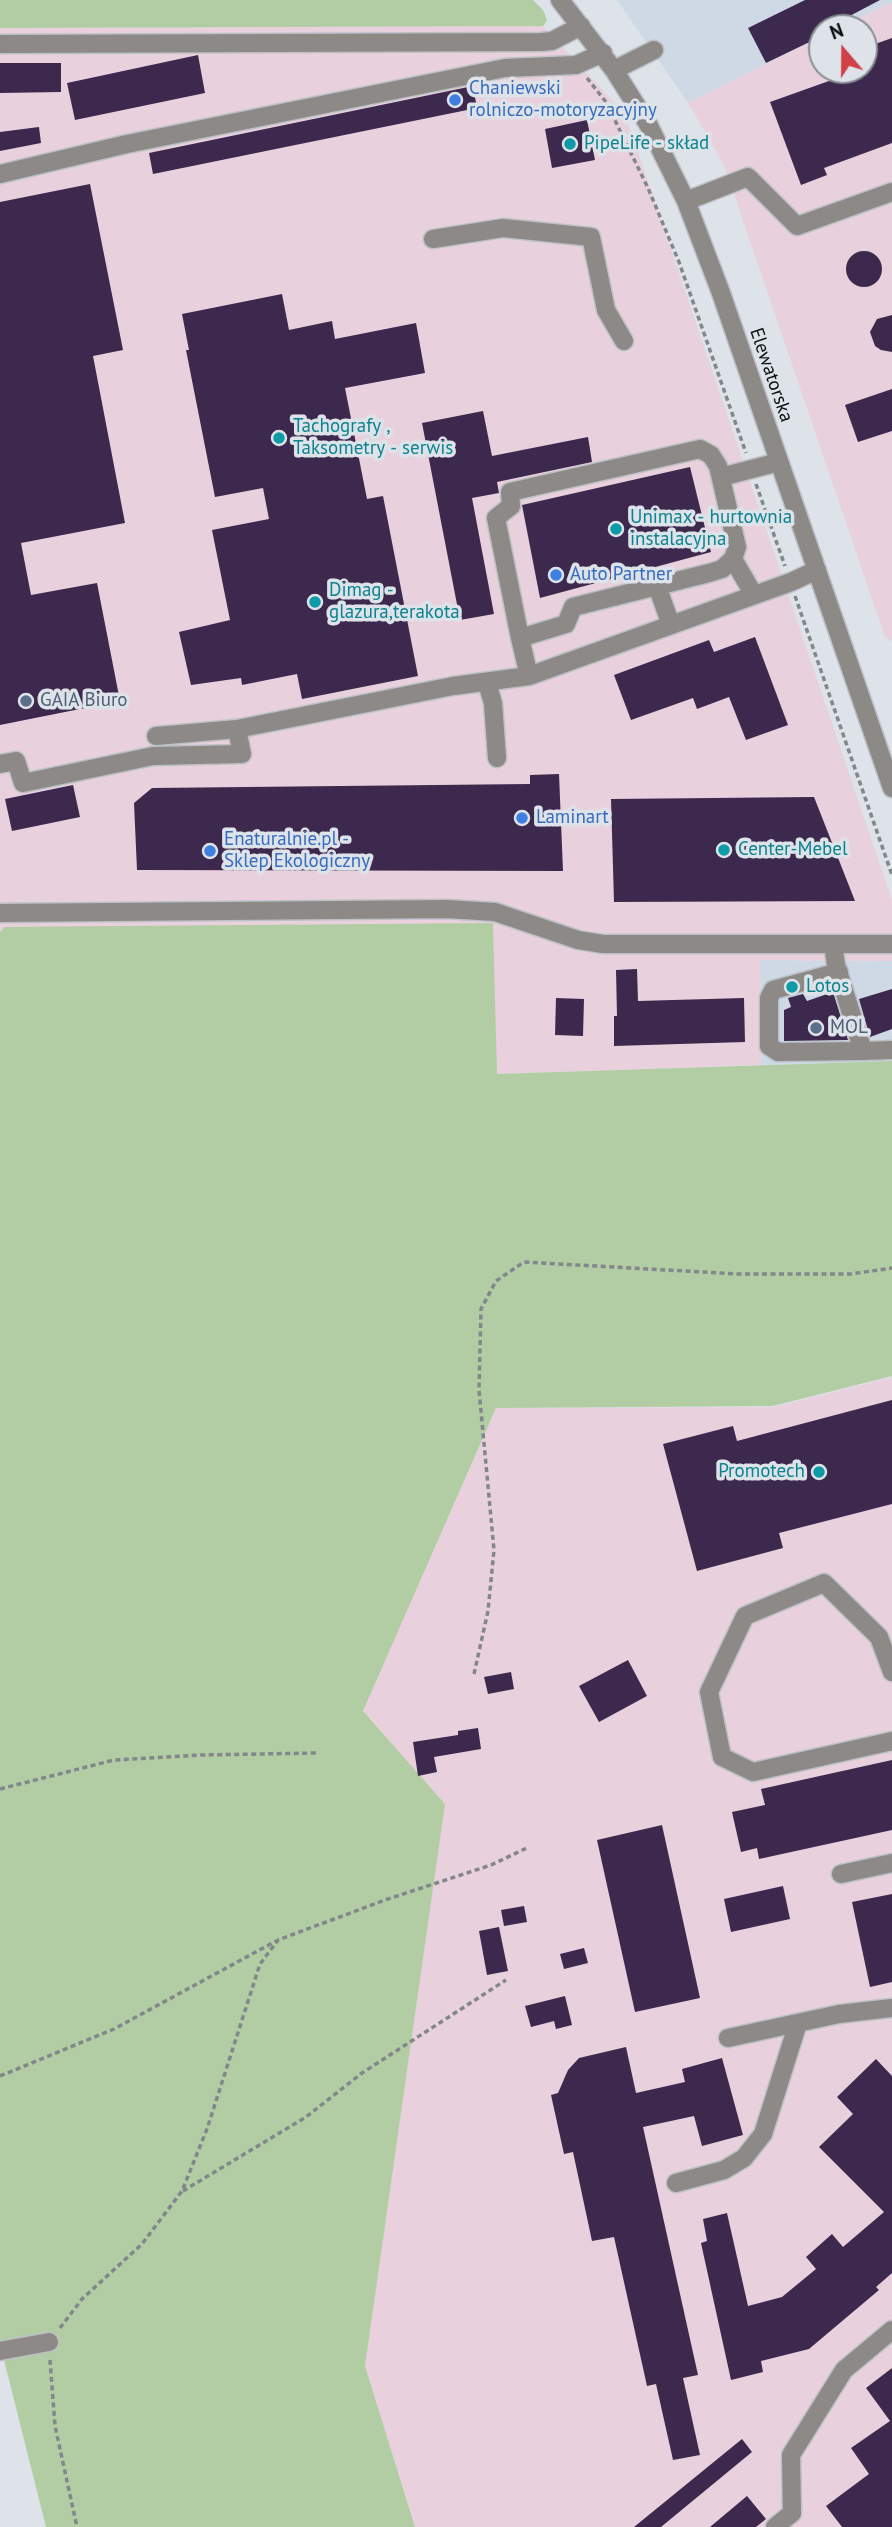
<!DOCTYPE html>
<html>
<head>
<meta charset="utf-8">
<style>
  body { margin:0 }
  #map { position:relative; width:892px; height:2527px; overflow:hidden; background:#dde3e9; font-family:"PT Sans",sans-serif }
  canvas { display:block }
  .north { position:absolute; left:808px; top:14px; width:70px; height:70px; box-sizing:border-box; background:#dde3e9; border:2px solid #898e92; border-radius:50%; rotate:340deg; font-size:19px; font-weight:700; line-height:28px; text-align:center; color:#0c0e10 }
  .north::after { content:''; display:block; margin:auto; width:24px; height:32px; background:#d04046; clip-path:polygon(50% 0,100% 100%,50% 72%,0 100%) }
</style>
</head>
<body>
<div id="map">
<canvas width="892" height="2527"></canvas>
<div class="north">N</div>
</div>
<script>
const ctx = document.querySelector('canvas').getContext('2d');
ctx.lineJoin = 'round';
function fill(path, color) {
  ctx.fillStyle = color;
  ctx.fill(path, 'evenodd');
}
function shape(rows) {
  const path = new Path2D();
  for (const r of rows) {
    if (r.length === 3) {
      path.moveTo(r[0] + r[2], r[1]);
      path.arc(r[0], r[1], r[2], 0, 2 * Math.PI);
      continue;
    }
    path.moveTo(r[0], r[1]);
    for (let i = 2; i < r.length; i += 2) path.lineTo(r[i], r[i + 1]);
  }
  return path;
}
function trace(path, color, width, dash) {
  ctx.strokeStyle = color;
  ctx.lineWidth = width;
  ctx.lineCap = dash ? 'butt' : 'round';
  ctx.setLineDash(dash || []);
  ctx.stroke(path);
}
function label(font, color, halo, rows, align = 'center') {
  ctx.font = font + ' "PT Sans",sans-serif';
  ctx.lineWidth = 7;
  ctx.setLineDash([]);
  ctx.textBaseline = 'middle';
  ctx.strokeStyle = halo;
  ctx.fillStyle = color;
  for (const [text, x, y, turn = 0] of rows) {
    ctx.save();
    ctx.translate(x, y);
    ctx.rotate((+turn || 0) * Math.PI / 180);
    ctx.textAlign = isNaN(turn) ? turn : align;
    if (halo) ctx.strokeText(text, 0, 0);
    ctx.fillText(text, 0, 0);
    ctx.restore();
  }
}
const built = shape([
  [617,0,892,0,892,2,839,28,822,28,822,36,688,103],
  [760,960,892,961,892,1061,761,1065]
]);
const industrial = shape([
  [892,2,892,641,885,637,724,165,688,103,822,36,822,70,864,70,864,28,839,28],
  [543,26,625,114,892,900,892,961,760,960,761,1065,496,1074,493,923,0,932,0,28],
  [892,1377,892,2527,415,2527,365,2366,445,1804,363,1711,496,1408,774,1407]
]);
const green = shape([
  [0,0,533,0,543,10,547,20,543,26,0,28],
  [493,923,497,1074,892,1061,892,1376,773,1406,496,1408,363,1711,445,1804,365,2366,415,2527,46,2527,0,2344,0,932,5,927]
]);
const building = shape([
  [805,0,880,0,844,19,846,24,838,28,822,28,822,36,766,63,748,28],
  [892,38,892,143,824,168,827,175,801,185,770,102,843,76,841,70,864,70,864,48],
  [198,55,205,93,75,120,67,83],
  [0,63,61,63,61,92,0,93],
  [473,86,477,108,153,174,149,153],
  [587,120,595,160,552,168,545,129],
  [39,127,41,143,0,151,0,132],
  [90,184,123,350,93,356,125,523,21,543,31,595,97,583,120,701,0,725,0,202],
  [864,269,18],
  [282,294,289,330,332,321,335,339,416,323,425,373,345,388,367,499,383,496,418,676,302,699,297,674,242,685,241,678,191,685,179,632,230,620,212,530,269,519,263,488,215,497,186,350,189,350,182,314],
  [892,315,892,352,881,350,875,346,870,332,877,319],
  [892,389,892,431,858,442,845,405],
  [483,411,492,456,588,437,592,462,497,482,499,493,472,498,494,614,460,620,422,423],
  [690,467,711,552,540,598,522,505],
  [755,637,788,725,746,740,729,697,697,709,693,698,631,720,614,675,709,640,714,652],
  [559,774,563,871,137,870,134,803,152,788,530,784,530,775],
  [73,785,80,817,12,831,5,799],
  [814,797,855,901,614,902,611,799],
  [637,969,638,1001,744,998,745,1042,614,1046,614,1016,617,1016,616,970],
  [892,989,892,1029,870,1037,859,999],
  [833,992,848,1040,784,1041,784,1010,791,1007,788,998,803,994,807,1001],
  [556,998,584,999,583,1036,555,1035],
  [892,1400,892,1504,779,1533,783,1548,697,1571,663,1444,733,1426,737,1441],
  [628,1660,647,1696,599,1722,579,1686],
  [511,1672,514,1689,488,1694,484,1677],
  [478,1728,481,1749,434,1757,437,1772,418,1776,413,1742,458,1735,458,1731],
  [892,1760,892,1830,759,1859,757,1848,741,1852,732,1812,765,1805,761,1789],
  [662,1825,700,1998,635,2012,597,1840],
  [783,1886,790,1919,731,1932,724,1899],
  [892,1894,892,1982,870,1987,852,1902],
  [524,1906,527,1922,504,1926,501,1910],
  [499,1927,508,1971,487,1975,479,1931],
  [584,1948,588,1963,564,1969,560,1954],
  [565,1996,572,2025,556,2029,554,2021,531,2027,525,2006],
  [626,2047,636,2093,685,2082,682,2069,722,2058,743,2135,702,2146,694,2116,643,2127,698,2375,683,2378,700,2455,673,2460,656,2384,647,2386,614,2237,592,2241,573,2152,564,2154,551,2095,558,2093,568,2070,579,2058],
  [876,2059,892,2076,892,2273,876,2287,879,2290,809,2349,761,2361,763,2372,731,2380,701,2243,707,2241,703,2219,727,2213,748,2306,782,2297,816,2269,806,2257,832,2234,843,2247,884,2212,819,2147,853,2114,837,2097],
  [892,2368,892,2527,842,2527,826,2506,869,2474,851,2448,890,2421,866,2388],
  [742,2439,752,2452,661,2527,634,2527],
  [747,2496,766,2519,756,2527,710,2527]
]);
const path = shape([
  [587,78,606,102,648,188,679,262,746,453],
  [756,484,785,566],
  [795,596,892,875],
  [474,1674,488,1611,494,1550,479,1390,481,1309,496,1281,524,1262,738,1274,851,1274,892,1268],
  [0,1789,114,1760,201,1755,316,1753],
  [0,2076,114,2029,276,1941],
  [183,2191,306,2117,362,2073,506,1980],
  [60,2328,82,2299,142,2244,182,2191,207,2129,260,1964,278,1940,385,1900,491,1865,529,1847],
  [50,2360,55,2426,77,2527]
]);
const minor = shape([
  [560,0,614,70,648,124,686,201,721,293,892,788],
  [0,44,541,42,552,41,581,26],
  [614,70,654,50],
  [0,174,127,144,505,68,576,65,603,53],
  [686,201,748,177,797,226,892,192],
  [433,239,503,228,591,237,606,310,624,341],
  [721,477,779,462],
  [733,559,754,595],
  [657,586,671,625],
  [520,638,496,518,511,506,510,492,700,449,711,455,718,466,737,547,733,559,722,569,709,573,573,607,566,624,520,638,529,676],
  [487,683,493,703,497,758],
  [156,736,237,729,453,686,529,676,791,582,817,570],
  [0,764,16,761,23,783,153,756,242,754,237,729],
  [0,913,447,909,495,912,578,940,603,944,892,944],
  [833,944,836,965,863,1051,892,1050],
  [839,972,773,990,769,998,769,1046,778,1052,863,1051],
  [892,1672,879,1637,824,1583,745,1616,709,1692,722,1757,753,1772,892,1741],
  [841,1874,892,1863],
  [728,2038,839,2014,892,2008],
  [676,2183,724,2170,744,2158,763,2134,798,2023],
  [0,2351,49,2342],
  [775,2527,792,2513,791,2455,844,2370,892,2330]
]);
const markers = [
  [455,100,7,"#3f7fe0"],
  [570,144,7,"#0f9aa8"],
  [279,438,7,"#0f9aa8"],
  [616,529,7,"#0f9aa8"],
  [556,575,7,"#3f7fe0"],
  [315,602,7,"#0f9aa8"],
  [26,701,7,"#5c6f8a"],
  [522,818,7,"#3f7fe0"],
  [724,850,7,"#0f9aa8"],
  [210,851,7,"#3f7fe0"],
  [792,987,7,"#0f9aa8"],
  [816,1028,7,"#5c6f8a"],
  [819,1472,7,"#0f9aa8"]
];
const shopNames = [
  ["Chaniewski",469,89],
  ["rolniczo-motoryzacyjny",469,111],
  ["Auto Partner",570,575],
  ["Laminart",536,818],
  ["Enaturalnie.pl -",224,840],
  ["Sklep Ekologiczny",224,862]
];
const cultureNames = [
  ["PipeLife - skład",584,144],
  ["Tachografy ,",293,427],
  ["Taksometry - serwis",293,449],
  ["Unimax - hurtownia",630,518],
  ["instalacyjna",630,540],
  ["Dimag -",329,591],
  ["glazura,terakota",329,613],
  ["Center-Mebel",738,850],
  ["Lotos",806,987],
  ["Promotech",805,1472,"right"]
];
const streetNames = [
  ["Elewatorska",771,375,71]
];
const serviceNames = [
  ["GAIA Biuro",40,701],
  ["MOL",830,1028]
];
fill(built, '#ced9e5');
fill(industrial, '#e8d1dc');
fill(green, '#b2cca3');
fill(building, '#3c294d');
trace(minor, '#bcc1c6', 21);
trace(path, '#82878b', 3.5, [5, 3.5]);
trace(minor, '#8c8987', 18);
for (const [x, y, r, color] of markers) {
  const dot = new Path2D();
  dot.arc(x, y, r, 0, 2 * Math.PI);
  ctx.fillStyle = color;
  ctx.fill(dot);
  trace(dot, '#dde3e9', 2.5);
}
label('19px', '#366cbe', '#dde3e9', shopNames, 'left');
label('19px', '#0d838f', '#dde3e9', cultureNames, 'left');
label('19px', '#0c0e10', '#dde3e9', streetNames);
label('19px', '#4e5e75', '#dde3e9', serviceNames, 'left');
</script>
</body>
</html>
